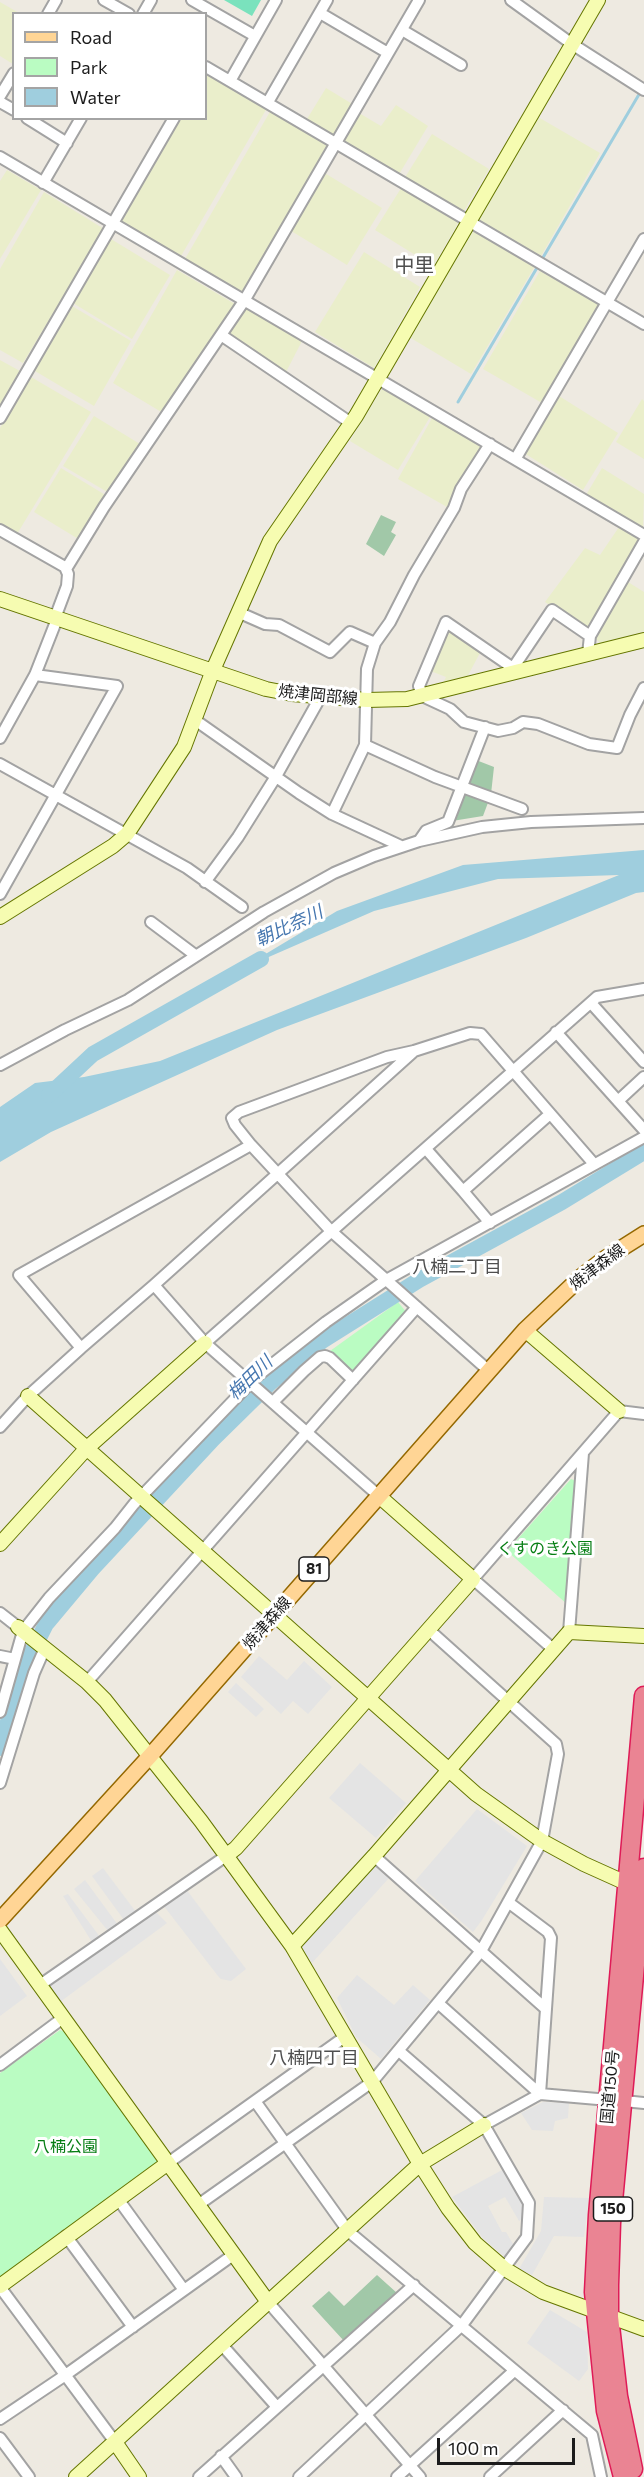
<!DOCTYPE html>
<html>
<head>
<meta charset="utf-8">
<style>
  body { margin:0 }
  #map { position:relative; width:644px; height:2477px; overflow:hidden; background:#eeeae1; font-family:Commissioner,sans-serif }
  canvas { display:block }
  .legend { position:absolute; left:12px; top:12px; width:195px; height:108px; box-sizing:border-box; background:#fff; border:2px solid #a4a4a4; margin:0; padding:8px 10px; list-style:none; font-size:18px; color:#1c1c1c }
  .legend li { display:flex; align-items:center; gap:12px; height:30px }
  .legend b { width:30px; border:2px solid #a4a4a4 }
  .scale { position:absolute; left:437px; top:2438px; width:138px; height:27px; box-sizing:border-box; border:3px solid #1c1c1c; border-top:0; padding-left:8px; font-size:18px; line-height:21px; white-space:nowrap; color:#1c1c1c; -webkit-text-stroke:4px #fff; paint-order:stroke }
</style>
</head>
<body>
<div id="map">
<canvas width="644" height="2477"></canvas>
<ul class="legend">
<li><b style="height:8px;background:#ffd595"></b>Road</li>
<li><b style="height:16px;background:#bafcc2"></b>Park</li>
<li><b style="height:16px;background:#9fcede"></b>Water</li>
</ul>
<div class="scale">100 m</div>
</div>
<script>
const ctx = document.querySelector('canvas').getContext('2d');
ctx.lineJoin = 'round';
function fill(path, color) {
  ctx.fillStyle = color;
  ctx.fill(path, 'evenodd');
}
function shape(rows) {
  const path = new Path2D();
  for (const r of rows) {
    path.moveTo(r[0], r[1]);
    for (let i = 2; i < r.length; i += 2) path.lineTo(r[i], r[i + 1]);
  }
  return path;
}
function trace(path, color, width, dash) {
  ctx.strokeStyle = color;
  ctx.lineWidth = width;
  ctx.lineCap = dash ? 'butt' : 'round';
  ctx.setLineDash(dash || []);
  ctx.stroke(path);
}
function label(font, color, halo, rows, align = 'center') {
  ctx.font = font + ' Commissioner,"Noto Sans JP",sans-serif';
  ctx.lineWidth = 6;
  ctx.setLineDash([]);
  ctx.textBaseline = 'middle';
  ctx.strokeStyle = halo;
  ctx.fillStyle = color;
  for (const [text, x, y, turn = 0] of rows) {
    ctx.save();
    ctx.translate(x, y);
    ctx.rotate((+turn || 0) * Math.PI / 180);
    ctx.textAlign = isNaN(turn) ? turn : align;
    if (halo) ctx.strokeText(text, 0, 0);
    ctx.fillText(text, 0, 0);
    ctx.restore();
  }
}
const farmland = shape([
  [0,2,19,13,14,14,13,64,0,56],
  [206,73,267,108,181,256,121,221,180,119,206,118],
  [326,88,354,105,335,136,307,119],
  [396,105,428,126,398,176,341,142,359,113,381,126],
  [271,110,331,145,245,294,185,259],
  [538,117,600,153,541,256,478,219],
  [432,134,489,169,462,214,404,179],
  [7,170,41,190,0,259,0,181],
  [323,172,382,208,347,265,288,229],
  [403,185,460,220,433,266,375,230],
  [44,192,104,229,23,363,0,350,0,269],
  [473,229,535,266,471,374,409,337],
  [111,239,170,275,132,339,73,303],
  [364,252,420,287,374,368,315,332],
  [177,270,235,304,163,413,113,383],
  [540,271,599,305,542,403,483,369],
  [72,306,131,341,94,406,35,371],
  [245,308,302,341,285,374,226,334],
  [0,360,20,371,0,405],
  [31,377,91,412,17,534,0,524,0,428],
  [383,387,430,417,398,470,350,441],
  [559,396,618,433,583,490,524,453],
  [642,399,644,401,644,459,616,442],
  [94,416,140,444,109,493,63,466],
  [432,418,482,445,447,507,398,479],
  [61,468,107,496,80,540,34,512],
  [602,468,644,494,643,530,586,495],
  [619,527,640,540,587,629,545,602,585,548,600,555],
  [628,582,644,592,644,631,601,644,593,636],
  [449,629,481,651,465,681,442,685,446,677,428,670,445,630]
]);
const cemetery = shape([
  [381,515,396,522,391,532,396,535,384,556,366,544],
  [476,760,494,767,491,794,466,786],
  [464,791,489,800,483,816,452,821],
  [377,2275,397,2293,344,2341,312,2306,329,2291,344,2306]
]);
const park = shape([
  [398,1302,407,1313,355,1371,351,1370,330,1351],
  [571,1479,578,1482,568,1605,507,1551],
  [60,2030,65,2032,158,2161,156,2166,0,2279,0,2073]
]);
const pitch = shape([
  [224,0,261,0,252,16]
]);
const parking = shape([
  [259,1656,287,1680,304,1661,332,1687,308,1714,293,1701,281,1714,241,1677],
  [236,1683,264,1709,256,1717,228,1692],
  [360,1763,406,1803,376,1838,329,1798],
  [477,1809,527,1846,482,1920,473,1932,415,1881],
  [374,1865,389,1878,312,1963,301,1946],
  [103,1868,136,1912,124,1920,92,1876],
  [85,1880,118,1925,108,1931,74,1889],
  [186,1889,246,1969,231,1981,221,1979,218,1976,163,1905],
  [68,1894,100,1937,92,1942,63,1896],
  [156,1912,167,1923,60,2002,48,1986],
  [0,1959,27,1996,0,2016],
  [357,1975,394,2005,413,1985,430,2000,381,2059,356,2037,337,1998],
  [543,2102,569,2103,568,2118,555,2121,553,2131,532,2130,521,2113],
  [504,2169,526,2206,526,2217,519,2221,505,2197,488,2206,502,2232,506,2232,516,2249,507,2259,483,2238,452,2197],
  [544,2197,589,2198,584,2237,554,2236,532,2275,519,2269,541,2231],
  [550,2310,587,2332,588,2369,579,2381,527,2343]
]);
const water = shape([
  [644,850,644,892,636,893,526,938,277,1030,51,1132,0,1162,0,1107,35,1083,84,1077,160,1061,619,875,498,879,374,911,239,970,337,911,463,865]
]);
const stream = shape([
  [458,402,641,91]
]);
const river = shape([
  [49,1095,93,1054,261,959],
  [0,1748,25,1666,46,1624,92,1569,213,1439,270,1383,322,1341,419,1280,562,1202,644,1152]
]);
const street = shape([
  [104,0,129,14],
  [192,0,255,36],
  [511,0,572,44,644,90],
  [320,13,388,53],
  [48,14,56,0],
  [143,14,151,0],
  [402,30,461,65],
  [206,67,644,324],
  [230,81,276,0],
  [0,96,14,73],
  [0,102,14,110],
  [268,102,327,0],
  [27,118,67,143],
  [0,157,644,535],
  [43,183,81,118],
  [221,335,351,423],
  [0,418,174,118],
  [516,458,644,239],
  [0,530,65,567,68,574,67,586,55,618],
  [66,569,104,507,244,301,419,0],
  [240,613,265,624,279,625,330,652,350,632,375,643],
  [588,654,590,636,644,542],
  [513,668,446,622,419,686,422,696,450,709,464,722,498,731,513,728,523,722,538,724,589,744,617,748,630,715,644,688],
  [514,672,513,668,552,610,590,636],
  [195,720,299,793,332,814,401,846],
  [0,738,35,675,57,619],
  [365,745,435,777,522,809],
  [0,764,187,868,242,907],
  [332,814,365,745,367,669,375,643,390,622,414,575,454,508,461,489,490,444],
  [419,841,426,831,448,822,485,727],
  [205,882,238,837,275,778,321,696],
  [0,894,117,686,35,675],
  [151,922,195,955],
  [591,1003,644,1062],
  [556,1032,644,1130],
  [0,1065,65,1030,128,1000,264,912,334,873,374,856,419,841,482,827,531,822,644,818],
  [618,1101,644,1077],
  [426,1149,463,1191,550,1114],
  [463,1191,490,1223],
  [154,1285,205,1343,379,1496],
  [205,1343,597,997,644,989],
  [81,1348,19,1275,251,1145],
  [489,1371,331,1231,251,1145,235,1125,232,1118,239,1112,387,1057,414,1051,470,1033,481,1034,594,1164],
  [273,1402,304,1371,320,1357,325,1356,330,1358,353,1380],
  [0,1427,28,1396,81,1348,154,1285,413,1052],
  [0,1613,18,1627],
  [569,1632,583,1453],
  [553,1649,473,1579,619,1411,644,1414],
  [0,1656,15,1659],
  [87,1682,417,1307],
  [0,1712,23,1631,49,1598,115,1528,134,1504,256,1377,326,1322,386,1280,644,1137],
  [0,1783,34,1673,45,1648],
  [374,1856,546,2009],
  [508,1902,548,1932,551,1938,540,2094],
  [40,1985,226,1856],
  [438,2003,540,2094],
  [0,2065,63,2018],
  [255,2101,348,2231,592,2435,601,2477],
  [624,2101,644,2103],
  [484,2125,540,2094,609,2100],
  [168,2163,346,2036],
  [118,2199,184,2290],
  [198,2205,372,2082,481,1951,542,1841,558,1754,556,1744,429,1630],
  [66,2236,133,2327],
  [0,2287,115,2442],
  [268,2302,420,2477],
  [222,2345,277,2407],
  [0,2419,64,2376,233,2255],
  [0,2438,29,2477],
  [221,2456,236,2477],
  [199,2477,414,2285],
  [299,2477,462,2325,527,2237,529,2203,484,2125,399,2051],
  [397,2477,514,2371],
  [490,2477,563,2410]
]);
const secondary = shape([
  [0,599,266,689,292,694,367,700,407,699,644,640],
  [0,917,113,846,127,834,184,747,213,670,270,541,356,416,598,0],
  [525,1330,619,1411],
  [28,1396,476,1794,542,1841,584,1864,635,1887],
  [0,1544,86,1449,205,1343],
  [18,1627,87,1682,105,1700,201,1821,292,1946,420,2164,448,2208,475,2243,505,2269,543,2292,644,2329],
  [226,1856,236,1848,473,1579,379,1496],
  [0,1930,268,2302],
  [292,1946,374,1856,569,1632,644,1636],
  [0,2286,168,2163],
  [115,2442,139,2477],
  [76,2477,420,2164,484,2125]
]);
const primary = shape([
  [0,1920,150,1756,525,1330,581,1277,603,1260,644,1234]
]);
const highway = shape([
  [633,2469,618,2396,609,2317,609,2285,611,2223,644,1868],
  [623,2477,606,2411,594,2292,598,2215,644,1696]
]);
const shields = [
  [314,1569,30],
  [613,2209,39]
];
const shieldNames = [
  ["81",314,1569],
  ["150",613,2209]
];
const streetNames = [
  ["焼津岡部線",318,695,6],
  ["焼津森線",597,1267,-37],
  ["焼津森線",267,1623,-49],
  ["国道150号",610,2087,-85]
];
const parkNames = [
  ["くすのき公園",545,1549],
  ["八楠公園",66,2147]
];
const waterNames = [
  ["朝比奈川",289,926,-25],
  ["梅田川",250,1378,-44]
];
const neighbourhoodNames = [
  ["八楠二丁目",457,1267],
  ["八楠四丁目",314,2058]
];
const quarterNames = [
  ["中里",414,265]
];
fill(farmland, '#eaeecb');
fill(cemetery, '#a1c8a8');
fill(park, '#bafcc2');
fill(pitch, '#7ae2bd');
fill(parking, '#e4e4e4');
fill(water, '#9fcede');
trace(stream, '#9fcede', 3);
trace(river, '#9fcede', 16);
trace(street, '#a3a3a3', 14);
trace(secondary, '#657600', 16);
trace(primary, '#946800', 18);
trace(highway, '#df1b57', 21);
trace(street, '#fff', 10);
trace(secondary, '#f6fcb1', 14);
trace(primary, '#ffd595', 15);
trace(highway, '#ea8493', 18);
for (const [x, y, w] of shields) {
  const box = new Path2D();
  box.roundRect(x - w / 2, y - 12, w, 24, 4.5);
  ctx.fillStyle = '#fff';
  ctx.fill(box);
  trace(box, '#1c1c1c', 1.5);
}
label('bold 15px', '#1c1c1c', null, shieldNames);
label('16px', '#1c1c1c', '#fff', streetNames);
label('16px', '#067e14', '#fff', parkNames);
label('italic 18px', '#4576af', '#fff', waterNames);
label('18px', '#4f4f4f', '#fff', neighbourhoodNames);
label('20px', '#4f4f4f', '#fff', quarterNames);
</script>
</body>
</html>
